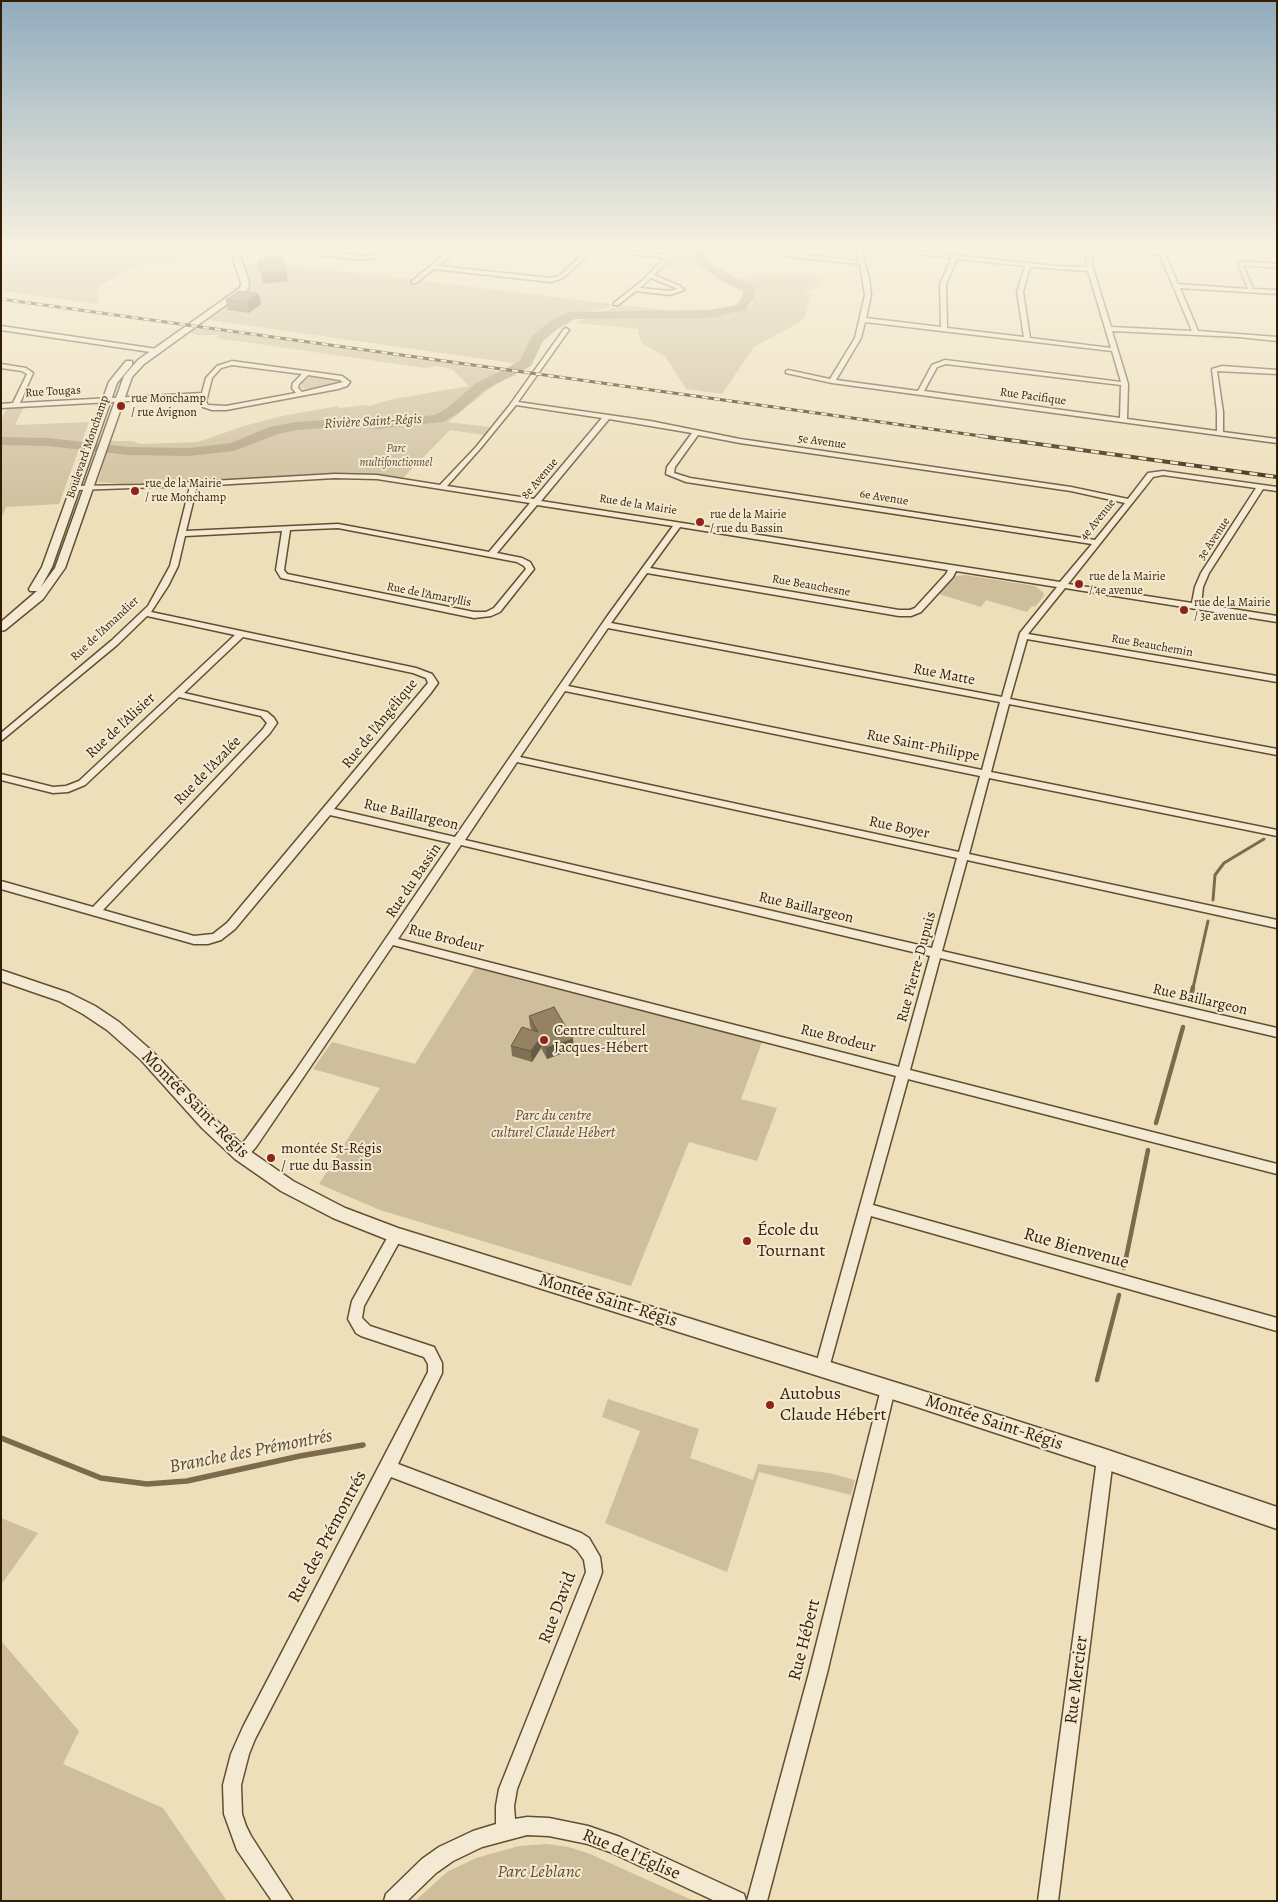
<!DOCTYPE html>
<html>
<head>
<meta charset="utf-8">
<style>
  body { margin:0 }
  #map { position:relative; width:1278px; height:1902px; overflow:hidden; background:#eedfbb; font-family:Alegreya,serif }
  canvas { display:block }
  .frame { position:absolute; inset:0; border:2px solid #331e03; pointer-events:none }
</style>
</head>
<body>
<div id="map">
<canvas width="1278" height="1902"></canvas>
<div class="frame"></div>
</div>
<script>
const ctx = document.querySelector('canvas').getContext('2d');
ctx.lineJoin = 'round';
function fill(path, color) {
  ctx.fillStyle = color;
  ctx.fill(path, 'evenodd');
}
function shape(rows) {
  const path = new Path2D();
  for (const r of rows) {
    path.moveTo(r[0], r[1]);
    for (let i = 2; i < r.length; i += 2) path.lineTo(r[i], r[i + 1]);
  }
  return path;
}
function trace(path, color, width, dash) {
  ctx.strokeStyle = color;
  ctx.lineWidth = width;
  ctx.lineCap = dash ? 'butt' : 'round';
  ctx.setLineDash(dash || []);
  ctx.stroke(path);
}
function label(font, color, halo, rows, align = 'center') {
  ctx.font = font + ' Alegreya,serif';
  ctx.lineWidth = 4;
  ctx.setLineDash([]);
  ctx.textBaseline = 'middle';
  ctx.strokeStyle = halo;
  ctx.fillStyle = color;
  for (const [text, x, y, turn = 0] of rows) {
    ctx.save();
    ctx.translate(x, y);
    ctx.rotate((+turn || 0) * Math.PI / 180);
    ctx.textAlign = isNaN(turn) ? turn : align;
    if (halo) ctx.strokeText(text, 0, 0);
    ctx.fillText(text, 0, 0);
    ctx.restore();
  }
}
const green = shape([
  [1,249,165,249,192,252,183,260,137,265,98,287,98,304,1,291],
  [682,249,709,249,705,254,710,264,734,278,797,273,820,277,825,280,820,281,819,286,805,292,810,296,805,317,798,323,754,347,722,394,686,389,666,357,642,343,638,333,639,329,575,323,621,305,716,316,734,313,751,306,756,294,754,289,744,283,733,284,698,266,677,264,669,270,663,269],
  [269,262,612,304,606,308,570,315,542,328,533,338,528,352,520,364,208,320,249,290,251,283,245,264],
  [196,328,458,364,517,375,498,382,448,422,490,427,484,435,450,430,403,478,341,473,138,485,98,482,110,441,131,441,142,444,198,442,244,426,282,416,338,406,340,408,367,405,369,406,393,399,469,386,452,369,437,366,425,368,216,338,219,335,197,335,190,333],
  [313,376,334,379,338,382,337,384,314,390,301,388,302,380],
  [24,407,15,425,89,422,59,504,6,507,1,519,1,420,7,408],
  [965,575,1035,586,1043,592,1044,596,1035,607,1032,606,1027,612,986,600,981,607,939,594,956,576],
  [475,968,762,1042,741,1099,777,1108,757,1161,689,1142,631,1286,380,1210,319,1184,380,1088,313,1069,332,1042,415,1064],
  [608,1399,699,1429,690,1458,753,1480,758,1464,829,1473,855,1480,851,1495,759,1472,727,1572,605,1523,640,1431,602,1417],
  [1,1518,38,1533,1,1585],
  [1,1641,79,1731,63,1764,163,1808,227,1901,1,1901],
  [547,1844,569,1847,590,1854,694,1901,415,1901,447,1872,476,1858,519,1846]
]);
const streamFar2 = shape([
  [1213,900,1215,875,1224,863,1264,839],
  [1193,988,1208,921]
]);
const streamFar1 = shape([
  [1190,1001,1193,987],
  [1156,1123,1183,1027],
  [1124,1268,1148,1150],
  [1097,1380,1119,1295]
]);
const stream = shape([
  [1,1438,101,1478,147,1484,187,1481,300,1456,363,1445]
]);
const river = shape([
  [697,249,709,249,706,254,709,262,733,277,753,286,755,289,754,299,749,304,746,310,710,318,575,319,559,328,543,341,531,366,485,390,457,414,443,422,376,429,354,426,296,430,278,434,234,451,189,456,128,455,48,446,1,445,1,437,48,438,128,447,189,448,231,443,269,427,296,422,354,418,376,421,435,415,447,408,475,384,520,361,532,336,549,322,569,312,710,310,736,305,742,297,743,291,725,283,700,266,694,254,697,249]
]);
const minor = shape([
  [308,249,363,256,373,255,381,249,388,249,377,257,363,260,318,255,308,249],
  [451,249,458,249,438,266,551,278,559,276,588,249,594,249,563,278,551,282,434,269,416,283,412,283,412,281,451,249],
  [594,249,613,249,667,255,673,249,679,249,654,275,680,286,684,290,670,295,636,291,618,305,614,305,614,303,643,280,664,258,594,249],
  [651,278,676,288,677,289,670,291,640,288,651,278],
  [777,249,783,249,784,252,790,253,859,261,855,249,861,249,869,278,871,295,866,318,941,327,940,284,952,258,878,249,897,249,1055,266,1087,267,1086,249,1092,249,1092,265,1111,327,1192,331,1160,255,1116,249,1158,251,1157,249,1163,249,1178,284,1248,289,1238,263,1247,261,1277,264,1277,268,1243,265,1253,289,1277,290,1277,294,1180,288,1198,331,1277,337,1277,341,1239,337,1112,331,1128,384,1127,419,1217,431,1217,412,1212,369,1222,366,1277,370,1277,374,1217,371,1223,412,1223,432,1277,439,1277,443,832,383,786,373,786,371,788,370,830,379,855,338,865,295,860,264,790,257,780,254,777,249],
  [957,259,1025,266,1017,292,1024,337,947,328,946,284,957,259],
  [1030,267,1088,271,1111,348,1030,338,1023,292,1030,267],
  [865,322,1112,351,1121,382,945,360,932,365,918,391,836,380,861,338,865,322],
  [946,364,1121,385,1120,418,924,391,937,367,946,364],
  [1,326,157,349,160,351,157,353,1,330,1,326],
  [566,328,569,330,518,402,650,421,740,439,1071,487,1128,499,1148,473,1163,471,1277,487,1277,491,1263,489,1209,573,1203,587,1201,604,1277,616,1277,622,1065,588,1028,634,1277,676,1277,682,1027,639,1010,699,1277,749,1277,755,1009,704,991,772,1277,830,1277,836,989,778,969,854,1277,920,1277,928,967,860,942,951,1277,1028,1277,1037,940,958,910,1070,1277,1164,1277,1174,908,1079,873,1205,1277,1318,1277,1331,871,1216,829,1368,827,1373,822,1375,817,1373,815,1368,896,1076,393,945,256,1147,246,1158,241,1159,236,1158,235,1154,236,1150,246,1139,294,1073,451,843,330,815,235,929,221,940,208,944,194,944,1,889,1,881,93,907,263,729,267,723,261,716,179,697,85,785,68,792,53,793,1,780,1,774,53,787,66,786,79,781,235,635,147,616,117,645,1,741,1,733,111,641,148,606,170,566,190,486,75,490,72,490,72,486,141,485,335,474,377,475,440,485,476,447,509,406,564,329,566,328],
  [516,405,602,418,534,499,447,486,480,449,516,405],
  [609,419,692,433,667,467,666,474,686,482,1092,544,1060,582,541,501,609,419],
  [698,435,740,443,1071,491,1125,503,1095,540,690,478,674,473,675,467,698,435],
  [1163,475,1256,488,1201,573,1195,587,1192,603,1068,584,1153,477,1163,475],
  [335,478,377,479,530,503,489,552,338,524,186,531,197,486,335,478],
  [537,505,673,526,606,618,455,837,334,809,430,694,438,683,432,674,416,668,151,612,168,586,178,566,185,536,282,531,276,570,281,578,474,618,491,616,500,612,534,569,530,562,522,558,497,553,537,505],
  [680,527,948,570,946,574,915,608,910,610,899,610,650,568,680,527],
  [338,528,517,562,524,566,526,569,494,608,486,612,474,612,287,574,284,570,290,530,338,528],
  [956,571,1057,587,1020,633,1002,697,611,623,647,573,899,616,911,616,921,612,953,577,956,571],
  [608,628,1000,702,982,770,568,686,608,628],
  [243,637,413,673,426,678,428,683,227,923,213,934,194,936,103,910,270,733,277,723,274,718,267,712,184,693,243,637],
  [565,691,980,776,959,852,520,757,565,691],
  [517,762,957,858,932,948,465,840,517,762],
  [461,845,930,956,899,1067,398,939,461,845],
  [232,361,342,376,350,382,347,386,338,389,226,410,212,410,203,407,200,402,201,397,1,408,1,404,13,403,27,374,22,371,1,368,1,364,26,368,33,373,20,403,202,393,206,378,217,366,232,361],
  [232,365,302,374,293,383,292,388,296,393,226,406,208,405,206,402,212,378,221,368,232,365],
  [308,375,340,380,343,382,302,392,298,388,299,384,308,375],
  [396,1229,401,1231,403,1235,364,1306,362,1318,370,1326,434,1347,442,1363,442,1373,398,1464,581,1533,589,1538,600,1557,602,1572,600,1578,517,1789,514,1806,515,1819,527,1817,549,1818,588,1826,620,1837,744,1894,746,1901,715,1901,610,1852,588,1844,549,1836,527,1835,482,1847,453,1861,436,1873,407,1901,384,1901,386,1894,422,1859,439,1847,473,1831,496,1824,496,1806,499,1789,586,1572,584,1560,577,1550,570,1545,391,1477,255,1739,249,1754,241,1785,242,1814,246,1826,251,1836,293,1901,272,1901,237,1850,224,1814,223,1785,231,1754,243,1727,428,1372,428,1364,424,1357,361,1336,356,1333,348,1319,352,1301,391,1231,396,1229],
  [888,1382,893,1384,895,1389,827,1673,767,1901,747,1901,809,1673,881,1389,883,1384,888,1382],
  [1105,1451,1110,1454,1113,1459,1058,1901,1038,1901,1097,1459,1100,1454,1105,1451]
]);
const tertiary = shape([
  [230,249,238,249,249,283,248,289,144,364,132,377,65,568,43,599,5,630,1,631,1,622,37,591,30,591,29,589,42,567,109,382,126,361,132,361,132,365,117,383,52,567,41,587,55,568,124,376,138,360,240,288,241,283,230,249],
  [1,970,69,993,95,1006,119,1022,153,1052,214,1118,247,1149,293,1181,345,1208,398,1228,917,1389,1105,1449,1277,1507,1277,1529,1105,1469,917,1407,396,1243,333,1218,281,1191,235,1159,202,1128,141,1060,107,1030,83,1014,59,1001,1,981,1,970]
]);
const railFar1 = shape([
  [1,299,988,437]
]);
const rail = shape([
  [980,436,1277,477]
]);
const wall = shape([
  [226,300,261,304,249,313,228,310],
  [529,1016,574,1049,547,1059,541,1048,532,1062,512,1056,511,1046,532,1030,530,1026]
]);
const shadedWall = shape([
  [286,271,288,281,263,284,261,273],
  [259,294,261,304,249,313,246,302],
  [540,1038,541,1048,532,1062,531,1051],
  [573,1039,574,1049,547,1059,546,1048]
]);
const building = shape([
  [270,256,283,257,286,271,261,273,258,261,270,256],
  [239,291,259,294,246,302,226,300,239,291],
  [554,1007,573,1039,546,1048,540,1038,531,1051,511,1046,522,1027,538,1032,529,1016,554,1007]
]);
const markers = [
  [121,406,5,"#8f2418"],
  [135,491,5,"#8f2418"],
  [700,522,5,"#8f2418"],
  [1079,584,5,"#8f2418"],
  [1184,610,5,"#8f2418"],
  [544,1040,5,"#8f2418"],
  [271,1158,5,"#8f2418"],
  [747,1241,5,"#8f2418"],
  [770,1405,5,"#8f2418"]
];
const farStreetnames = [
  ["Rue Tougas",53,392,-3],
  ["Rue Pacifique",1033,397,8],
  ["5e Avenue",822,442,8],
  ["Boulevard Monchamp",88,447,-71],
  ["8e Avenue",540,479,-50],
  ["6e Avenue",884,498,9],
  ["Rue de la Mairie",638,505,9],
  ["4e Avenue",1098,520,-51],
  ["3e Avenue",1214,539,-56],
  ["Rue Beauchesne",811,586,10],
  ["Rue de l'Amaryllis",429,595,11],
  ["Rue de l'Amandier",105,629,-43],
  ["Rue Beauchemin",1152,646,10]
];
const farPoinames = [
  ["rue Monchamp",131,399],
  ["/ rue Avignon",131,413],
  ["rue de la Mairie",145,484],
  ["/ rue Monchamp",145,498],
  ["rue de la Mairie",710,515],
  ["/ rue du Bassin",710,529],
  ["rue de la Mairie",1089,577],
  ["/ 4e avenue",1089,591],
  ["rue de la Mairie",1194,603],
  ["/ 3e avenue",1194,617]
];
const farParknames = [
  ["Parc",396,449],
  ["multifonctionnel",396,463]
];
const farWaternames = [
  ["Rivière Saint-Régis",373,422,-3]
];
const streetNames = [
  ["Rue Matte",944,675,11],
  ["Rue de l'Angélique",380,724,-51],
  ["Rue de l'Alisier",121,726,-43],
  ["Rue Saint-Philippe",923,746,11],
  ["Rue de l'Azalée",208,771,-46],
  ["Rue Baillargeon",411,815,13],
  ["Rue Boyer",899,828,12],
  ["Rue du Bassin",414,881,-56],
  ["Rue Baillargeon",806,908,13],
  ["Rue Brodeur",446,939,14],
  ["Rue Pierre-Dupuis",917,967,-75],
  ["Rue Baillargeon",1200,1000,13],
  ["Rue Brodeur",838,1039,14]
];
const poiNames = [
  ["Centre culturel",554,1031],
  ["Jacques-Hébert",554,1048],
  ["montée St-Régis",281,1149],
  ["/ rue du Bassin",281,1166]
];
const parkNames = [
  ["Parc du centre",553,1116],
  ["culturel Claude Hébert",553,1133]
];
const nearStreetnames = [
  ["Montée Saint-Régis",195,1105,45],
  ["Rue Bienvenue",1076,1249,16],
  ["Montée Saint-Régis",608,1301,17],
  ["Montée Saint-Régis",994,1423,18],
  ["Rue des Prémontrés",328,1537,-62],
  ["Rue David",558,1608,-69],
  ["Rue Hébert",805,1640,-76],
  ["Rue Mercier",1077,1680,-83],
  ["Rue de l'Église",631,1855,23]
];
const nearPoinames = [
  ["École du",757,1231],
  ["Tournant",757,1252],
  ["Autobus",780,1395],
  ["Claude Hébert",780,1416]
];
const nearParknames = [
  ["Parc Leblanc",539,1873]
];
const nearWaternames = [
  ["Branche des Prémontrés",251,1452,-11]
];
fill(green, '#cebe9c');
trace(streamFar2, '#7d6a4c', 3);
trace(streamFar1, '#7d6a4c', 4.5);
trace(stream, '#7d6a4c', 5.5);
fill(river, '#ae9d7c');
trace(minor, '#624e31', 3);
trace(tertiary, '#624e31', 3);
fill(minor, '#f4ead3');
fill(tertiary, '#f4ead3');
trace(railFar1, '#331e03', 3);
trace(rail, '#331e03', 4);
trace(railFar1, '#f4ead3', 2, [6]);
trace(rail, '#f4ead3', 2.5, [8]);
fill(wall, '#7f7055');
fill(shadedWall, '#685b45');
fill(building, '#948263');
trace(building, '#685b45', 1);
const sky = ctx.createLinearGradient(0, 0, 0, 515);
sky.addColorStop(0, '#91abbd');
sky.addColorStop(0.48, '#f7f1e0');
sky.addColorStop(1, '#f7f1e000');
ctx.fillStyle = sky;
ctx.fillRect(0, 0, 1278, 515);
for (const [x, y, r, color] of markers) {
  const dot = new Path2D();
  dot.arc(x, y, r, 0, 2 * Math.PI);
  ctx.fillStyle = color;
  ctx.fill(dot);
  trace(dot, '#f4ead3', 2);
}
label('12px', '#331e03', '#f4ead3', farStreetnames);
label('12px', '#331e03', '#f4ead3', farPoinames, 'left');
label('italic 12px', '#624e31', '#f4ead3', farParknames);
label('italic 14px', '#5e4a2d', '#f4ead3', farWaternames);
label('15px', '#331e03', '#f4ead3', streetNames);
label('15px', '#331e03', '#f4ead3', poiNames, 'left');
label('italic 15px', '#624e31', '#f4ead3', parkNames);
label('18px', '#331e03', '#f4ead3', nearStreetnames);
label('18px', '#331e03', '#f4ead3', nearPoinames, 'left');
label('italic 18px', '#624e31', '#f4ead3', nearParknames);
label('italic 19px', '#5e4a2d', '#f4ead3', nearWaternames);
</script>
</body>
</html>
